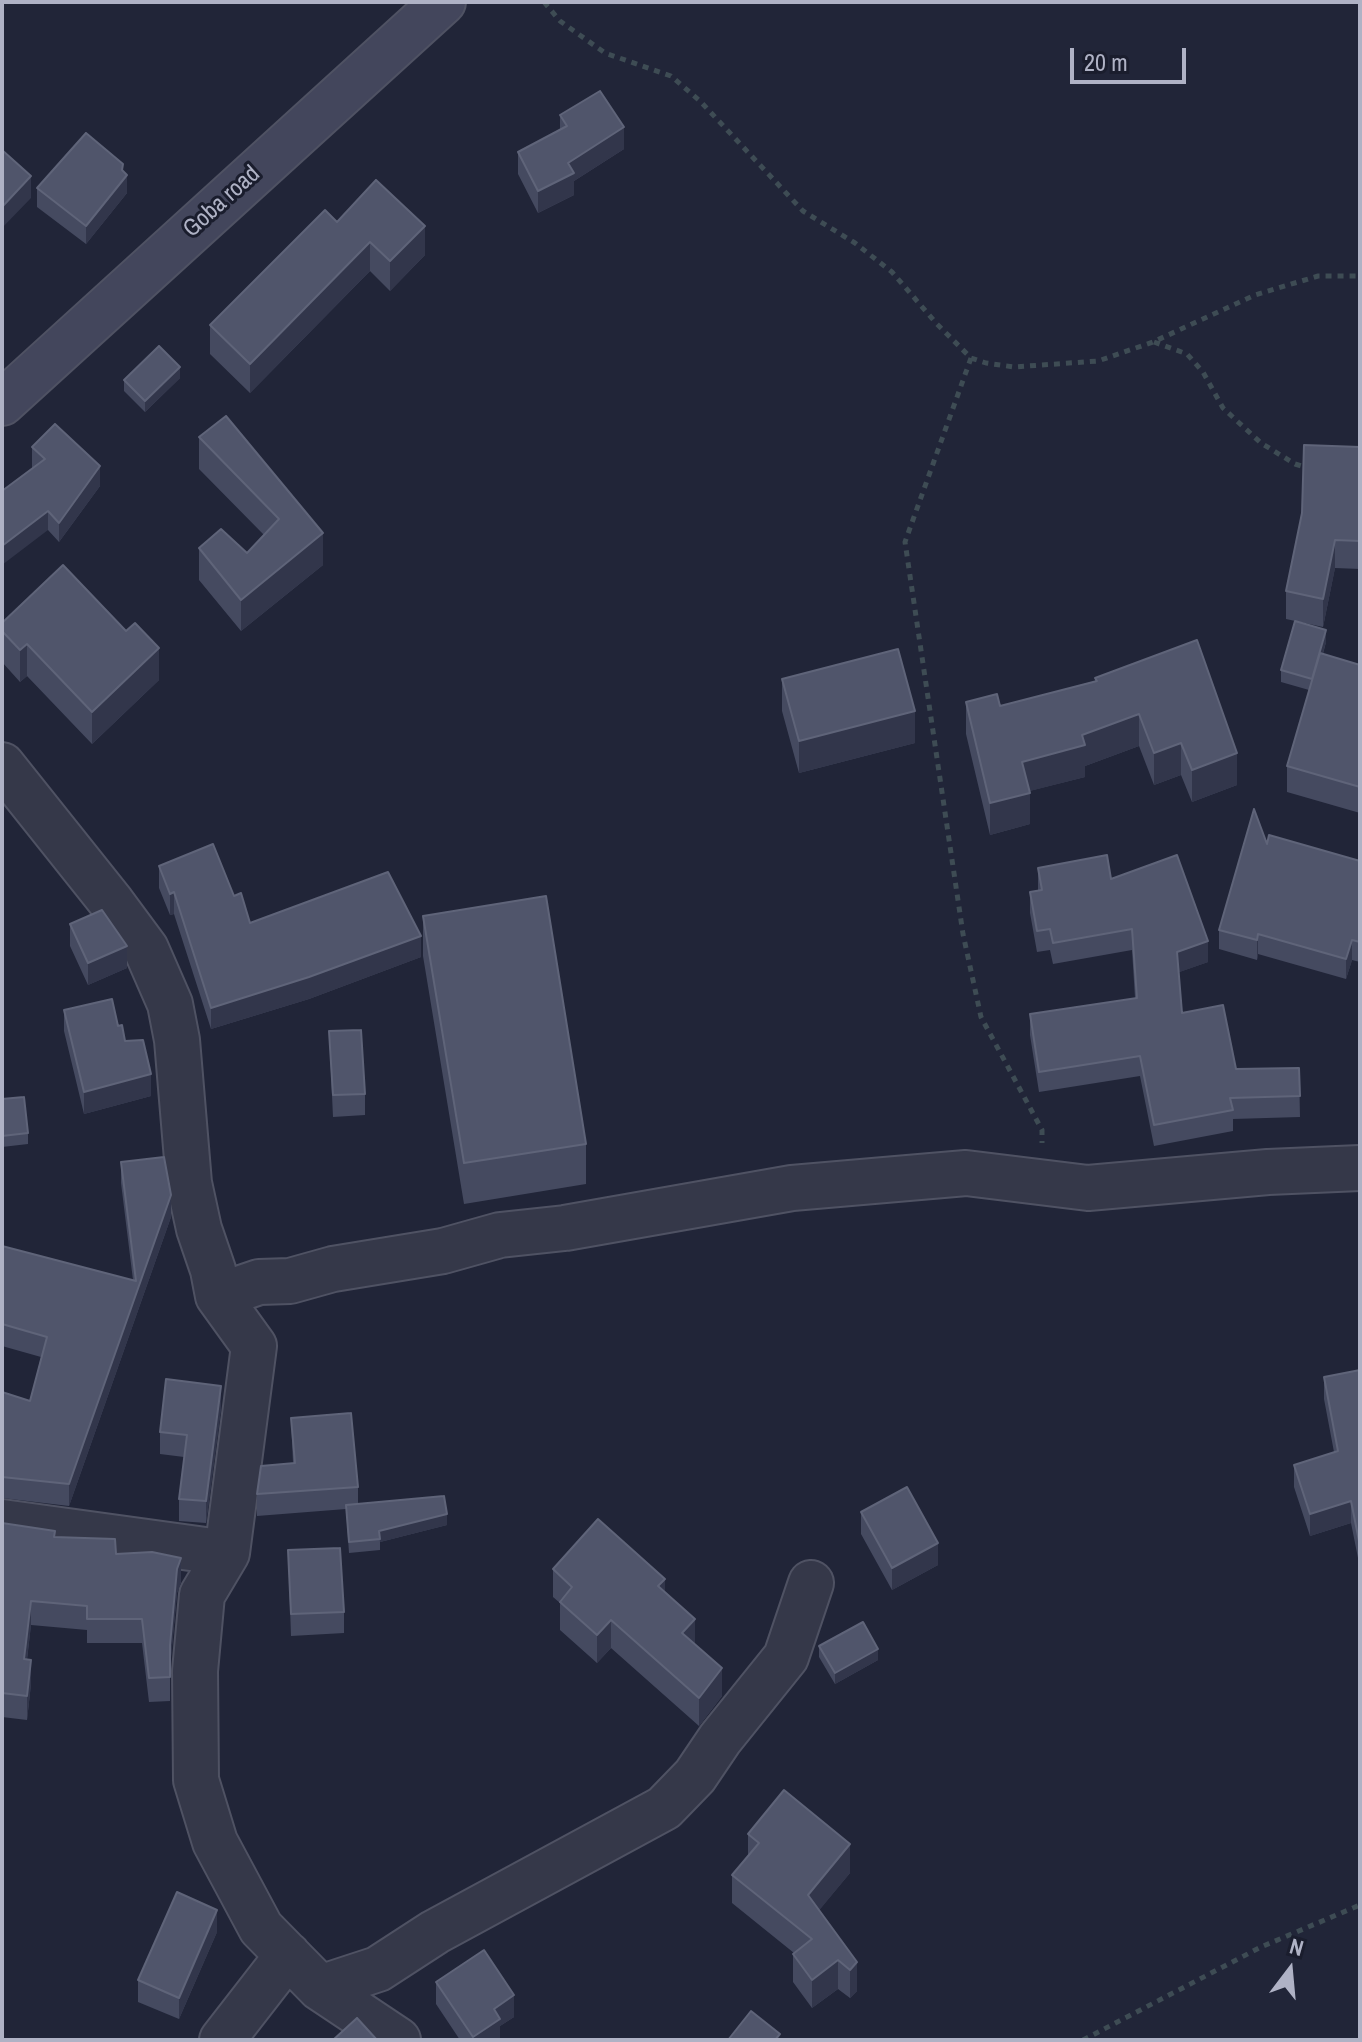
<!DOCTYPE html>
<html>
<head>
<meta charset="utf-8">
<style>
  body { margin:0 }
  #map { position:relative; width:1362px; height:2042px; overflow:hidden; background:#212538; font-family:"Archivo Narrow",sans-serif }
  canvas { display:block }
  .frame { position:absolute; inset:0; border:4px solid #afb2c5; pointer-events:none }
  .north { position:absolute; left:1250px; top:1930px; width:80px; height:80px; -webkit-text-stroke:6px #1a1d2d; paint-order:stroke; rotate:16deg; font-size:22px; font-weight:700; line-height:32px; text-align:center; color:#afb2c5 }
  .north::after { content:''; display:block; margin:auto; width:28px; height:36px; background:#afb2c5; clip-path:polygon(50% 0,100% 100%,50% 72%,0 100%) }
  .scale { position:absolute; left:1070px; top:48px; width:116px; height:36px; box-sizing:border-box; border:4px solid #afb2c5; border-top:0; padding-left:10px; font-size:24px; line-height:28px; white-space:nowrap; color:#afb2c5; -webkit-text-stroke:6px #1a1d2d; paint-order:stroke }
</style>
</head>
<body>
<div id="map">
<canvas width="1362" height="2042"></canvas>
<div class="frame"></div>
<div class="north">N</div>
<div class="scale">20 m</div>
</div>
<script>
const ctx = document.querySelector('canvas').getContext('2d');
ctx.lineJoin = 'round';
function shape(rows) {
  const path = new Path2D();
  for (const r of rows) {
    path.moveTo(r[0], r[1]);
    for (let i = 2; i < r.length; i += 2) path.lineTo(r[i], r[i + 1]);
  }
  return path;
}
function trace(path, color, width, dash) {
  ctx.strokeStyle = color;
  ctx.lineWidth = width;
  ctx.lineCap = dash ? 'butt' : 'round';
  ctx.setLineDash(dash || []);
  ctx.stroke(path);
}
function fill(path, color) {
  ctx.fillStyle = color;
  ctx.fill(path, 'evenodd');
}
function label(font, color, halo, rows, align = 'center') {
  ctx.font = font + ' "Archivo Narrow",sans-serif';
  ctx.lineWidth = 6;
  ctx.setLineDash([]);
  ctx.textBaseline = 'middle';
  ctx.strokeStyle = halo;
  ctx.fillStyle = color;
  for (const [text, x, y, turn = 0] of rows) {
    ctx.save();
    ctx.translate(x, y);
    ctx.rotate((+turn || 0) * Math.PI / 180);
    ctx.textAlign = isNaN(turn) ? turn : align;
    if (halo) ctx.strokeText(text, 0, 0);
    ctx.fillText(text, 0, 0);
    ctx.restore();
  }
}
const path = shape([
  [544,2,560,21,605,53,671,76,700,101,803,211,855,243,892,272,936,323,971,358,986,363,1014,367,1098,361,1153,342,1255,295,1318,276,1360,276],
  [1154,342,1187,354,1203,372,1223,408,1261,443,1295,464,1308,468],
  [971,358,905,542,963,934,981,1017,1042,1130,1042,1143],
  [1083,2040,1261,1947,1360,1905]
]);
const minor = shape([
  [2,765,112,903,146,949,170,1004,177,1040,189,1183,199,1229,213,1270,218,1296,254,1346,227,1553,202,1595,195,1671,196,1780,215,1842,261,1928,320,1988,398,2040],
  [218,1296,259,1282,290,1281,333,1269,443,1251,500,1235,565,1228,792,1188,966,1173,1088,1188,1268,1172,1360,1168],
  [2,1522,227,1553],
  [320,1988,378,1969,435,1932,664,1808,695,1776,720,1739,786,1657,811,1583],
  [222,2040,288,1955]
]);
const secondary = shape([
  [2,403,443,2]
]);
const wall = shape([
  [560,115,624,149,574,181,574,195,538,213,518,174,518,152,560,130],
  [123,172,127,193,86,244,37,207,37,188],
  [337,222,425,255,390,291,370,271,250,393,210,354,210,325],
  [180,378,145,412,124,391,124,380],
  [199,437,323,565,241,631,199,580,199,548,247,553,264,535,199,469],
  [32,447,100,486,59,542,48,530,32,467],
  [1360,447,1360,569,1335,568,1323,627,1286,619,1286,591],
  [2,623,159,680,92,744,27,676,20,682,2,662],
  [1326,642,1323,654,1360,665,1360,813,1287,792,1287,766,1309,690,1281,682,1281,670],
  [1095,678,1237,785,1192,802,1181,775,1154,785,1139,746,1085,766,1085,777,1029,791,1030,824,990,835,966,734,966,702,1000,706,1095,681],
  [782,679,915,743,799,773,782,711],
  [1360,861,1360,962,1352,960,1346,979,1258,954,1257,960,1219,949,1219,930],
  [159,866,234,896,250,923,421,957,309,999,211,1029,174,914,170,915,159,888],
  [1038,868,1111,879,1208,962,1179,972,1182,1013,1236,1069,1299,1068,1300,1117,1233,1119,1233,1131,1154,1146,1140,1076,1039,1092,1030,1035,1030,1014,1135,998,1132,950,1053,964,1050,950,1037,952,1030,913,1030,892,1038,890],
  [423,916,586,1144,586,1184,464,1204,423,956],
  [70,924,127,968,88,985,70,946],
  [64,1010,118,1026,151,1096,84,1114,64,1031],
  [329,1031,365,1094,365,1115,333,1117],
  [2,1099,28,1133,28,1144,2,1147],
  [121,1162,171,1217,69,1506,2,1498,2,1392,30,1401,41,1357,2,1346,2,1246,133,1280,121,1183],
  [1360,1370,1360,1568,1351,1523,1310,1536,1294,1487,1294,1465,1334,1452,1324,1399,1324,1377],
  [221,1408,206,1523,179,1521,179,1499,184,1457,160,1454,160,1432],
  [291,1418,358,1487,358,1504,447,1525,380,1542,380,1550,349,1553,346,1509,257,1516,257,1494,293,1463],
  [861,1512,938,1565,892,1590,861,1534],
  [2,1523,55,1537,181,1582,177,1593,170,1667,170,1701,149,1702,142,1643,87,1643,87,1630,31,1625,27,1660,31,1684,27,1720,2,1717],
  [288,1550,344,1612,344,1633,291,1636],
  [553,1569,665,1592,695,1644,722,1696,699,1726,611,1648,597,1663,560,1630,560,1603,553,1597],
  [819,1646,878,1660,835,1684,819,1657],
  [748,1834,850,1873,819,1910,857,1962,857,1991,850,1998,838,1989,812,2008,793,1982,793,1954,794,1953,732,1903,732,1875,748,1856],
  [217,1932,179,2019,138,2002,138,1980],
  [436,1982,514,2017,500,2026,500,2040,460,2040,436,2004]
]);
const shadedWall = shape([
  [624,127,624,149,574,181,574,195,538,213,538,191,568,163],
  [123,164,123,179,127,175,127,193,86,244,86,226,122,170],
  [31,176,31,198,2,228,2,207],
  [425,226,425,255,390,291,390,261],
  [370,242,370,271,250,393,250,364],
  [180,367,180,378,145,412,145,401],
  [100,466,100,486,59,542,59,523],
  [48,511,48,530,2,565,2,546],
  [323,533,323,565,241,631,241,600],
  [1335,540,1335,568,1323,627,1323,599],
  [1326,630,1326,642,1312,691,1312,680],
  [27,644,27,676,20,682,20,650],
  [159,648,159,680,92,744,92,712],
  [915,711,915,743,799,773,799,741],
  [1139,714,1139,746,1085,766,1085,777,1022,793,1022,762,1082,735],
  [1181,743,1181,775,1154,785,1154,753],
  [1237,753,1237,785,1192,802,1192,770],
  [1030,793,1030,824,990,835,990,803],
  [174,892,174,914,170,915,170,894],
  [1258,934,1258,954,1257,960,1257,940],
  [421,936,421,957,309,999,211,1029,211,1008],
  [1352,940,1352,960,1346,979,1346,959],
  [1208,941,1208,962,1177,973,1177,952],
  [127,946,127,968,88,985,88,963],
  [151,1074,151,1096,84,1114,84,1092],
  [171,1195,171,1217,69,1506,69,1484],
  [221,1386,221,1408,206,1523,206,1501],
  [1351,1501,1351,1523,1310,1536,1310,1514],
  [447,1514,447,1525,380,1542,379,1531],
  [938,1543,938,1565,892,1590,892,1568],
  [181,1558,181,1582,177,1593,170,1669,170,1645,177,1569],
  [665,1579,665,1607,658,1586],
  [31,1601,31,1625,24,1683,24,1659],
  [695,1619,695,1647,682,1633],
  [611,1620,611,1648,597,1663,597,1635],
  [878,1649,878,1660,835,1684,835,1673],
  [31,1660,31,1684,27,1720,27,1696],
  [722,1668,722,1696,699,1726,699,1698],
  [850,1844,850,1873,808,1924,808,1895],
  [217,1910,217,1932,179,2019,179,1998],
  [838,1960,838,1989,812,2008,812,1980],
  [857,1962,857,1991,850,1998,850,1970],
  [514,1995,514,2017,500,2026,500,2040,473,2040,473,2037,494,2009]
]);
const building = shape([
  [600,91,624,127,568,163,574,173,538,191,518,152,567,126,560,115,600,91],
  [86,133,123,164,122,170,127,175,86,226,37,188,86,133],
  [2,150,31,176,2,207,2,150],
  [376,180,425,226,390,261,370,242,250,364,210,325,325,210,337,222,376,180],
  [159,346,180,367,145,401,124,380,159,346],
  [226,416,323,533,241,600,199,548,221,529,247,553,279,519,199,437,226,416],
  [55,424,100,466,59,523,48,511,2,546,2,491,45,459,32,447,55,424],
  [1304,445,1360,447,1360,541,1335,540,1323,599,1286,591,1302,513,1304,445],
  [63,565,126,631,135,623,159,648,92,712,27,644,20,650,2,631,2,623,63,565],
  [1295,621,1326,630,1312,679,1281,670,1295,621],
  [1197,640,1237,753,1192,770,1181,743,1154,753,1139,714,1082,735,1085,745,1022,762,1030,793,990,803,966,702,997,694,1000,706,1097,681,1095,678,1197,640],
  [898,649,915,711,799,741,782,679,898,649],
  [1320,653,1360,665,1360,787,1287,766,1320,653],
  [1254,809,1267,844,1269,835,1360,861,1360,942,1352,940,1346,959,1258,934,1257,940,1219,930,1254,809],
  [213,844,234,896,241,893,250,923,388,872,421,936,309,977,211,1008,174,892,170,894,159,866,213,844],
  [1107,855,1111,879,1177,855,1208,941,1177,952,1182,1013,1223,1005,1236,1069,1299,1068,1300,1096,1230,1098,1233,1110,1154,1125,1140,1056,1039,1072,1030,1014,1137,998,1132,929,1053,943,1050,929,1037,931,1030,892,1042,890,1038,868,1107,855],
  [546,896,586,1144,464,1163,423,916,546,896],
  [102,910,127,946,88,963,70,924,102,910],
  [112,999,118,1026,122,1025,125,1041,143,1040,151,1074,84,1092,64,1010,112,999],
  [361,1030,365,1094,333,1095,329,1031,361,1030],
  [24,1097,28,1133,2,1136,2,1099,24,1097],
  [164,1157,171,1195,69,1484,2,1477,3,1461,2,1461,2,1392,30,1401,47,1337,2,1324,2,1246,136,1281,121,1162,164,1157],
  [1360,1370,1360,1546,1351,1501,1310,1514,1294,1465,1338,1451,1324,1377,1360,1370],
  [166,1379,221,1386,206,1501,179,1499,187,1435,160,1432,166,1379],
  [351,1413,358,1487,257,1494,261,1466,295,1463,291,1418,351,1413],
  [907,1487,938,1543,892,1568,861,1512,907,1487],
  [444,1496,447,1514,379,1531,380,1539,349,1542,346,1505,444,1496],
  [598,1519,665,1579,658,1586,695,1619,682,1633,722,1668,699,1698,611,1620,597,1635,560,1602,572,1587,553,1569,598,1519],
  [2,1523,55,1531,54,1537,115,1539,116,1554,152,1552,181,1558,177,1569,170,1645,170,1677,149,1678,142,1619,87,1619,87,1606,31,1601,24,1659,31,1660,27,1696,2,1693,2,1523],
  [340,1548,344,1612,291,1614,288,1550,340,1548],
  [863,1622,878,1649,835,1673,819,1646,863,1622],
  [784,1790,850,1844,808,1895,857,1962,850,1970,838,1960,812,1980,793,1954,812,1939,732,1875,759,1843,748,1834,784,1790],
  [177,1892,217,1910,179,1998,138,1980,177,1892],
  [484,1950,514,1995,494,2009,500,2019,473,2037,436,1982,484,1950],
  [751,2011,780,2034,775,2040,728,2040,751,2011],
  [357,2018,377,2040,333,2040,357,2018]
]);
const streetNames = [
  ["Goba road",222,202,-42]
];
trace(minor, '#4f5263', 48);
trace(secondary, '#4f5263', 48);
trace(path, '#3e4c54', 5, [6, 6]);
trace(minor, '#353849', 44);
trace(secondary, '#43465c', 44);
fill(wall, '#454a60');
fill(shadedWall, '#32364b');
fill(building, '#50556b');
trace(building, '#5f6479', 2);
label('24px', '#afb2c5', '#1a1d2d', streetNames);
</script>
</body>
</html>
